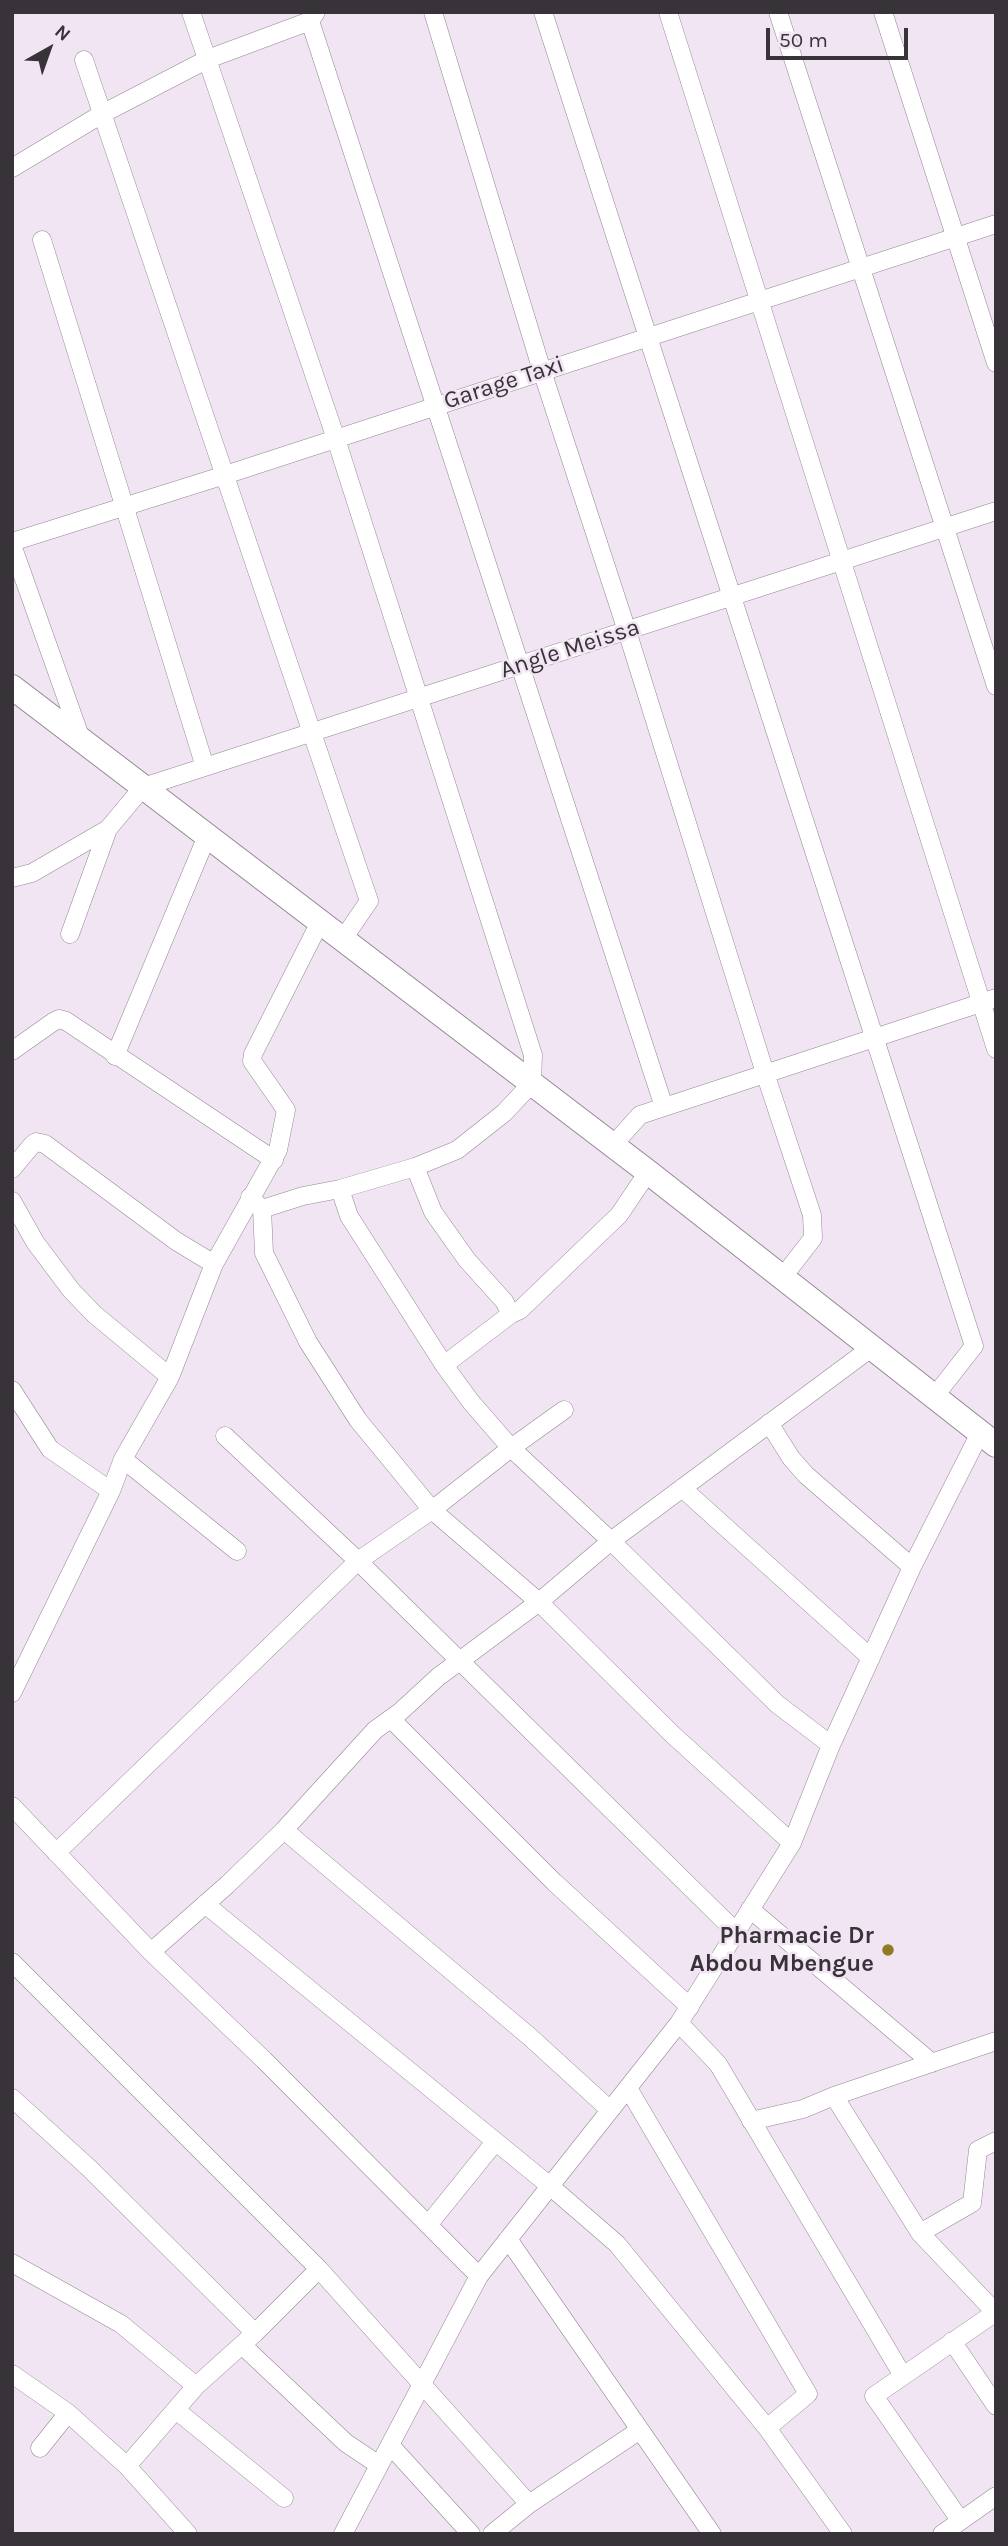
<!DOCTYPE html>
<html>
<head>
<meta charset="utf-8">
<style>
  body { margin:0 }
  #map { position:relative; width:1008px; height:2546px; overflow:hidden; background:#f2e5f3; font-family:Karla,sans-serif }
  canvas { display:block }
  .frame { position:absolute; inset:0; border:14px solid #383339; pointer-events:none }
  .north { position:absolute; left:14px; top:14px; width:70px; height:70px; -webkit-text-stroke:5px #f2e5f3; paint-order:stroke; rotate:40deg; font-size:19px; font-weight:700; line-height:28px; text-align:center; color:#383339 }
  .north::after { content:''; display:block; margin:auto; width:24px; height:32px; background:#383339; clip-path:polygon(50% 0,100% 100%,50% 72%,0 100%) }
  .scale { position:absolute; left:766px; top:28px; width:142px; height:32px; box-sizing:border-box; border:4px solid #383339; border-top:0; padding-left:9px; font-size:21px; line-height:24px; white-space:nowrap; color:#383339; -webkit-text-stroke:5px #f2e5f3; paint-order:stroke }
</style>
</head>
<body>
<div id="map">
<canvas width="1008" height="2546"></canvas>
<div class="frame"></div>
<div class="north">N</div>
<div class="scale">50 m</div>
</div>
<script>
const ctx = document.querySelector('canvas').getContext('2d');
ctx.lineJoin = 'round';
function shape(rows) {
  const path = new Path2D();
  for (const r of rows) {
    path.moveTo(r[0], r[1]);
    for (let i = 2; i < r.length; i += 2) path.lineTo(r[i], r[i + 1]);
  }
  return path;
}
function trace(path, color, width, dash) {
  ctx.strokeStyle = color;
  ctx.lineWidth = width;
  ctx.lineCap = dash ? 'butt' : 'round';
  ctx.setLineDash(dash || []);
  ctx.stroke(path);
}
function label(font, color, halo, rows, align = 'center') {
  ctx.font = font + ' Karla,sans-serif';
  ctx.lineWidth = 5;
  ctx.setLineDash([]);
  ctx.textBaseline = 'middle';
  ctx.strokeStyle = halo;
  ctx.fillStyle = color;
  for (const [text, x, y, turn = 0] of rows) {
    ctx.save();
    ctx.translate(x, y);
    ctx.rotate((+turn || 0) * Math.PI / 180);
    ctx.textAlign = isNaN(turn) ? turn : align;
    if (halo) ctx.strokeText(text, 0, 0);
    ctx.fillText(text, 0, 0);
    ctx.restore();
  }
}
const street = shape([
  [191,12,336,439,533,1055,532,1083,504,1113,457,1150,415,1167,340,1189],
  [433,12,542,371,627,631,765,1073,812,1215,813,1238,782,1278],
  [543,12,974,1346,934,1397],
  [668,12,996,1049],
  [778,12,996,686],
  [883,12,996,363],
  [310,21,664,1107],
  [84,60,369,901,343,939],
  [12,168,102,114,208,59,310,21,316,12],
  [42,240,205,767],
  [12,542,225,475,996,224],
  [12,545,81,739],
  [12,878,32,873,108,829,143,787,996,511],
  [70,934,108,829],
  [12,1051,53,1022,59,1019,66,1021,274,1160],
  [115,1056,207,836],
  [613,1145,640,1115,996,998],
  [415,1167,433,1212,467,1260,504,1301,511,1314,444,1365],
  [12,1169,32,1145,36,1142,45,1144,176,1241,214,1264],
  [250,1197,262,1209,264,1253,308,1342,358,1420,432,1510,539,1602,672,1734,792,1843],
  [12,1201,35,1242,71,1290,94,1314,170,1377],
  [262,1209,303,1196,340,1189,349,1216,444,1365,471,1402,511,1448,611,1541,777,1704,831,1745],
  [511,1314,520,1310,619,1215,648,1172],
  [12,1390,50,1449,111,1491],
  [769,1423,791,1458,806,1475,912,1567],
  [225,1436,358,1561,736,1932],
  [123,1459,237,1551],
  [682,1488,871,1658],
  [12,1693,111,1491,123,1459,170,1377,214,1264,278,1150,286,1110,252,1061,253,1054,320,922],
  [391,1719,554,1882,690,2007],
  [12,1806,151,1952,264,2060,479,2276],
  [284,1830,530,2037,610,2110],
  [56,1853,358,1561,432,1510,511,1448,564,1410],
  [205,1904,550,2186,617,2244,767,2428,843,2534],
  [750,1909,932,2063],
  [151,1952,227,1885,284,1830,375,1730,400,1712,438,1677,539,1602,611,1541,871,1348],
  [12,1962,319,2269,529,2504],
  [679,2023,718,2064,903,2376],
  [628,2088,808,2394,767,2428],
  [834,2096,920,2233,995,2312],
  [12,2098,89,2168,255,2333],
  [751,2121,803,2109,834,2096,996,2041],
  [428,2225,495,2142],
  [920,2233,972,2203,978,2150,996,2141],
  [508,2239,712,2534],
  [12,2263,121,2324,196,2386],
  [952,2341,996,2406],
  [242,2345,346,2443,379,2465],
  [12,2374,68,2413,127,2466,188,2534],
  [176,2410,284,2498],
  [390,2445,471,2534],
  [40,2448,68,2413],
  [127,2466,196,2386,255,2333,319,2269],
  [960,2520,874,2396,996,2312],
  [343,2534,479,2276,679,2023,792,1843,831,1745,912,1567,980,1433],
  [492,2534,529,2504,640,2430],
  [942,2534,996,2496]
]);
const secondary = shape([
  [12,687,648,1172,996,1445]
]);
const markers = [
  [888,1950,7,"#8e7c22"]
];
const streetNames = [
  ["Garage Taxi",504,383,-18],
  ["Angle Meissa",570,649,-18]
];
const poiNames = [
  ["Pharmacie Dr",874,1936],
  ["Abdou Mbengue",874,1964]
];
trace(street, '#938794', 19);
trace(secondary, '#938794', 26);
trace(street, '#fff', 18);
trace(secondary, '#fff', 24);
for (const [x, y, r, color] of markers) {
  const dot = new Path2D();
  dot.arc(x, y, r, 0, 2 * Math.PI);
  ctx.fillStyle = color;
  ctx.fill(dot);
  trace(dot, '#f2e5f3', 2.5);
}
label('24px', '#383339', '#f2e5f3', streetNames);
label('bold 24px', '#383339', '#f2e5f3', poiNames, 'right');
</script>
</body>
</html>
